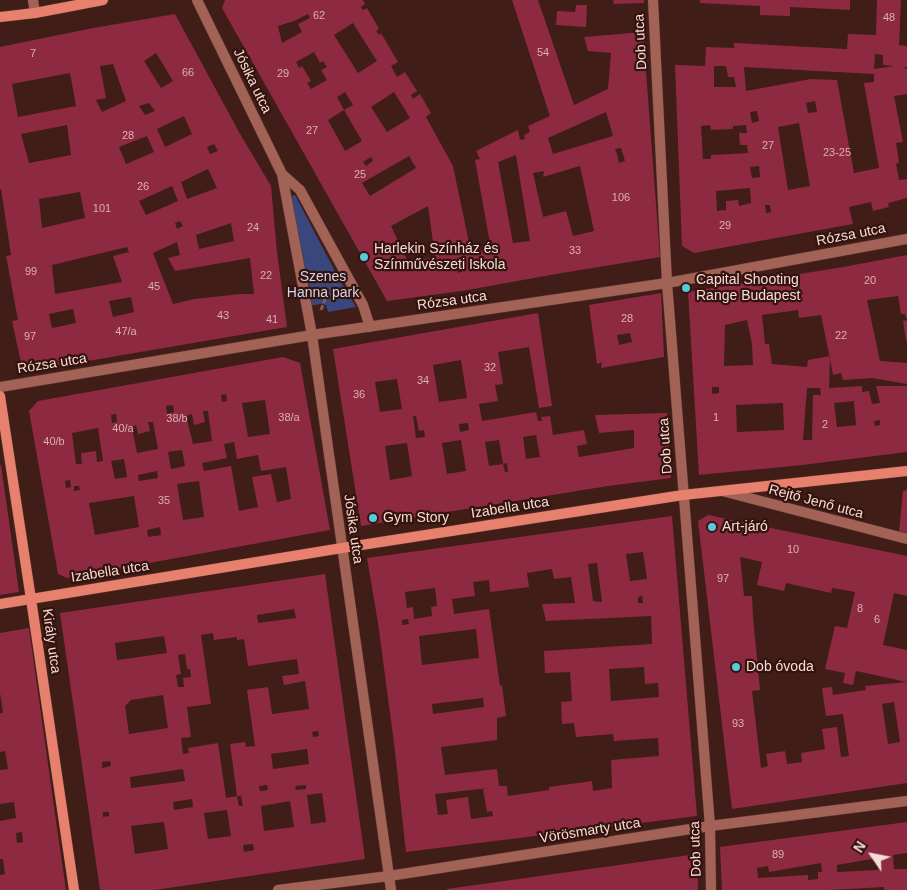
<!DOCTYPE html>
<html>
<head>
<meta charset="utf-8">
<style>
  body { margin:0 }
  #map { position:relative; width:907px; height:890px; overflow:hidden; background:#401d17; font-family:Arial,sans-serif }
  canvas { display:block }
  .north { position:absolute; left:847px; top:830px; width:50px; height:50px; -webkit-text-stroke:4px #35130d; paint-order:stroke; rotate:303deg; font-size:14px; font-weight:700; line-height:20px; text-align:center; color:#f5dcd7 }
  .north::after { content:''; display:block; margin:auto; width:18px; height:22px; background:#f5dcd7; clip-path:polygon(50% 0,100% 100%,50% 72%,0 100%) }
</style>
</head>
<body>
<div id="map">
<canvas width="907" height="890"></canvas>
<div class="north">N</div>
</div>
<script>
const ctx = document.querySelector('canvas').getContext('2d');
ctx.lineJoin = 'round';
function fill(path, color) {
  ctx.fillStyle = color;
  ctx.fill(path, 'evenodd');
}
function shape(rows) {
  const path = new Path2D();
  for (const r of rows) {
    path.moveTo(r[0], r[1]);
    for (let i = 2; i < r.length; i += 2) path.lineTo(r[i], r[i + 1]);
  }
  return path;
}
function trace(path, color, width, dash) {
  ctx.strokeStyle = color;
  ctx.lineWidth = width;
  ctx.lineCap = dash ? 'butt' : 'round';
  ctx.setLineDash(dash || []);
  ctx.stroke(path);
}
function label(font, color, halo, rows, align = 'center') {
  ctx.font = font + ' Arial,sans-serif';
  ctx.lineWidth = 4.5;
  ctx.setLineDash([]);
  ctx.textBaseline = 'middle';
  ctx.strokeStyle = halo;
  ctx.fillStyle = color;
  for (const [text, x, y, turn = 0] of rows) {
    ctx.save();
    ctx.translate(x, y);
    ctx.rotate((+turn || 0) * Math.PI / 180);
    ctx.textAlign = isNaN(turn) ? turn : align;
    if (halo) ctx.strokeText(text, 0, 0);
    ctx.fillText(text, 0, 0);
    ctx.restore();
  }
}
const green = shape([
  [295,195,338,277,356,307,328,312,326,305,321,304,308,306,288,198]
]);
const building = shape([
  [225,0,363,0,365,4,361,7,363,10,367,8,379,29,376,31,379,35,381,33,398,62,391,66,397,77,405,72,417,91,411,95,413,99,420,94,431,113,426,117,453,166,471,252,491,249,475,160,480,159,476,151,518,130,520,140,525,139,524,135,530,132,528,126,550,116,512,0,538,0,574,105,608,89,611,53,588,51,584,37,643,32,660,257,556,274,462,291,387,301,222,8],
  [308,14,310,18,298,24,302,32,282,43,278,26,294,21],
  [353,23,377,61,358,73,334,35],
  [314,52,320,63,323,61,327,67,321,70,327,80,311,89,307,83,311,81,302,66,299,68,296,62],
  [345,92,353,105,344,110,362,141,345,151,328,120,344,110,337,97],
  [394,92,410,118,387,132,371,107],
  [606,112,613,136,553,154,548,138],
  [621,148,625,161,619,163,617,154,615,149],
  [516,155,530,241,513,243,498,162],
  [409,156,416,168,370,196,362,183],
  [371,157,373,161,366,166,363,162],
  [580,166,594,231,573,236,566,211,543,217,533,173,544,171,543,177],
  [428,206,435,257,408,262,391,226],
  [459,259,463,271,458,273,454,260],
  [613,0,644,0,644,3,614,4],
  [700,0,850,0,850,10,790,7,790,16,760,15,760,6,700,3],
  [877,0,901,0,899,45,907,46,907,67,903,67,907,69,907,94,894,96,903,142,896,143,899,162,896,164,899,180,907,179,907,198,888,203,889,207,873,211,871,202,849,207,853,224,694,253,682,246,675,65,705,66,706,47,734,48,734,43,847,49,848,34,876,35],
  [875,54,883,55,883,65,894,66,874,69],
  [714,66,726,66,728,77,734,77,736,87,714,87],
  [744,67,874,74,874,82,864,83,879,168,854,173,837,80,811,79,746,91],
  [815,101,817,112,808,113,806,103],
  [757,111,759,121,752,123,750,112],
  [799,123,810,186,788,190,778,127],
  [710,125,711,130,733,129,733,126,746,125,747,133,739,133,740,145,747,145,748,153,711,155,711,159,703,159,701,126],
  [759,166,760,177,752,178,750,167],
  [750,188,751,203,739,206,738,200,726,201,726,210,717,211,716,191],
  [765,205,770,205,771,212,766,213],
  [576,5,587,5,586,27,556,25,557,11,575,12],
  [175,14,239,132,271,186,277,252,287,327,23,372,12,321,18,320,6,256,11,255,1,189,0,189,0,47,93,28],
  [156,53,173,81,161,88,144,61],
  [113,64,126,101,102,112,96,100,106,98,100,66],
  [70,73,76,106,18,117,12,84],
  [149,103,155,111,145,115,139,106],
  [184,116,192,134,165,147,157,129],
  [67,125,71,155,29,163,21,134],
  [147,136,154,152,126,164,119,147],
  [214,144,218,151,210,154,207,147],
  [208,169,217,188,187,199,181,182],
  [172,186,178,201,146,215,139,201],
  [80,192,85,218,42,228,39,199],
  [180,221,183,226,177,229,175,223],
  [231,223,234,241,199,249,196,235],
  [177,242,180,255,168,258,175,271,250,258,254,294,241,294,194,299,173,304,153,253],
  [127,247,129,252,113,256,122,282,55,294,52,265],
  [131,297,134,312,113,317,109,301],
  [73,309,76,323,52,328,49,314],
  [907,255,907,318,906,318,905,314,901,314,898,296,867,300,880,361,907,363,907,384,872,378,843,380,841,373,833,375,829,354,821,315,799,318,798,310,762,315,765,344,769,344,772,364,807,367,808,360,830,356,829,388,862,386,862,392,869,391,872,404,880,403,876,386,907,386,907,452,802,465,699,475,688,292,843,267],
  [747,320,752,344,753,365,724,366,725,325],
  [712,387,719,387,719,393,712,394],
  [807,388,820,388,821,395,813,395,812,440,803,440],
  [854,401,856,425,837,427,834,403],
  [783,403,784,430,737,432,736,405],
  [880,420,880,425,875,426,874,421],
  [661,293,664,357,601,368,602,362,597,364,589,305],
  [630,333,632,342,619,345,617,335],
  [538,313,552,406,539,408,529,347,498,352,503,384,495,385,498,401,479,404,482,421,536,412,538,421,542,421,541,417,550,416,553,435,584,430,587,444,577,446,579,457,634,448,634,430,599,433,595,415,667,413,671,478,608,486,361,526,333,349],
  [461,360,467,398,439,402,433,365],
  [397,379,402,409,380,412,375,382],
  [413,416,416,416,419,431,424,430,425,437,416,438],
  [468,423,469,430,460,432,459,424],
  [536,435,540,457,526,459,523,437],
  [461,440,466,471,447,474,442,443],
  [499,440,503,464,507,463,508,472,505,472,503,464,489,466,485,442],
  [407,443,412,476,390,480,385,446],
  [907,320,907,340,906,341,903,321],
  [283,357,300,363,330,530,67,578,58,574,29,411,38,401],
  [226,394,227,401,222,402,221,395],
  [265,400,270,434,248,437,242,403],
  [173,405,174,412,167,414,166,406],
  [203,411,208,411,212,441,193,444,186,416,192,414,194,425,205,422],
  [116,414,117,422,112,423,111,415],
  [148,422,153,422,158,449,137,453,132,427,136,425,138,434,150,431],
  [98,428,103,461,97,462,96,451,81,453,82,464,76,464,72,433],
  [234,442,237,459,258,455,261,471,286,467,291,499,277,502,271,474,252,477,258,507,239,511,231,466,204,471,202,463,227,458,224,444],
  [182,450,185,466,171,469,168,452],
  [124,459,127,477,115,479,111,461],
  [157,471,158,478,139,481,138,475],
  [70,480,71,487,66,488,65,481],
  [199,481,204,517,183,520,177,484],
  [74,486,79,486,80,490,74,491],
  [134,496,139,527,95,535,89,503],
  [160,527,161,535,148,537,147,530],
  [0,465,1,465,19,592,0,595],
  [907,490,907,534,899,532,903,491],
  [708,515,907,556,907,596,894,593,883,645,907,650,907,682,856,671,853,685,843,683,845,673,825,669,835,626,847,628,855,592,832,588,831,593,786,583,784,591,757,585,762,562,740,557,744,596,752,596,753,617,760,690,752,691,761,768,768,766,766,754,785,751,787,764,802,762,801,753,825,749,822,729,837,727,841,757,849,756,843,714,826,716,822,688,832,687,833,695,866,690,865,686,907,682,907,783,732,809,698,521],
  [894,702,900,742,888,744,882,704],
  [672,516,697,816,406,852,394,743,378,623,367,558],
  [643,552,647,579,630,581,626,554],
  [597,563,602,602,593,601,588,564],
  [552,569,554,579,571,577,575,603,542,604,546,621,651,616,652,644,544,651,545,673,570,672,572,701,561,702,562,724,574,723,576,737,613,734,614,741,658,738,659,756,611,760,612,788,593,791,592,781,549,787,549,790,508,796,507,786,499,786,497,769,445,775,441,747,497,740,497,718,506,716,502,685,500,686,489,609,454,614,452,599,475,596,473,582,489,580,490,592,529,587,527,573],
  [435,588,437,606,431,607,432,616,414,619,413,607,407,608,405,592],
  [642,595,643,603,638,603,638,598],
  [408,619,409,624,402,625,402,620],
  [476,629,479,658,422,665,419,636],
  [644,667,645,684,658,683,659,697,611,701,609,669],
  [483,698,484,707,433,714,432,704],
  [489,788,483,789,487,812,492,811,493,816,471,819,468,797,446,800,448,814,438,815,435,794],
  [325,574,365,859,155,890,100,890,60,613],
  [294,609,296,618,258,623,257,615],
  [213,633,214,640,237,637,237,640,244,639,248,666,297,659,299,674,282,676,284,685,305,681,309,709,272,714,268,687,247,690,255,746,246,747,245,742,230,744,237,796,241,796,243,806,239,806,237,796,226,798,218,743,188,748,189,753,183,754,181,738,191,737,187,707,211,704,201,635],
  [164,636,167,653,117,660,115,643],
  [185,654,187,669,190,669,191,677,183,678,184,687,178,687,176,675,181,674,178,655],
  [163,695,168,728,129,734,125,706,131,700],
  [318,731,319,736,313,737,312,732],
  [307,749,309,764,273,769,271,754],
  [110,761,111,766,102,768,102,762],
  [183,769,185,781,131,788,130,777],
  [267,785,268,790,260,791,259,786],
  [306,785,306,789,296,790,295,786],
  [322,793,326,822,311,824,307,795],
  [192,799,193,807,174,810,173,802],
  [290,801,294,827,264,831,261,806],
  [227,810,231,836,208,839,204,813],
  [103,812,109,812,109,816,103,817],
  [164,822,168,849,135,854,131,826],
  [253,844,254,850,244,852,243,845],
  [29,628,54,807,66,890,0,890,0,875,5,874,3,859,0,859,0,821,16,818,14,802,0,804,0,770,8,769,5,751,0,752,0,713,3,713,0,693,0,633],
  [22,832,23,842,17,843,16,833],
  [907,822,907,853,893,855,894,869,907,869,907,890,884,890,884,887,830,890,722,890,720,847],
  [877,858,878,870,837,872,837,865],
  [821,863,822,872,818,872,818,879,808,880,808,875,758,878,757,868,768,866,769,872],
  [697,854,698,890,447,890,447,889]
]);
const path = shape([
  [321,310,326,297,330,295,333,290,336,284]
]);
const street = shape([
  [33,0,35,13],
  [197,0,282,174,312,335,391,890],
  [653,0,667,283,710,826,711,890],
  [282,174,300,190,363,305,370,327],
  [0,387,312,335,667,283,907,239],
  [722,491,907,539],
  [278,890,389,876,710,826,907,801]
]);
const secondary = shape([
  [0,17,35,13,103,0],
  [0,396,31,599,74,890],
  [0,604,342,548,683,495,907,471]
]);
const markers = [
  [364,257,5,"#55cade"],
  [686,288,5,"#55cade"],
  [373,518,5,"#55cade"],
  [712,527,5,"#55cade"],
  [736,667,5,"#55cade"]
];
const numberNames = [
  ["62",319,16],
  ["48",889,18],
  ["54",543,53],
  ["7",33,54],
  ["66",188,73],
  ["29",283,74],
  ["27",312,131],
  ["28",128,136],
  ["27",768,146],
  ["23-25",837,153],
  ["25",360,175],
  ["26",143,187],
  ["106",621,198],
  ["101",102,209],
  ["29",725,226],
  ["24",253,228],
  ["33",575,251],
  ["99",31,272],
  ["22",266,276],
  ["20",870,281],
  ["45",154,287],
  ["43",223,316],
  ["28",627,319],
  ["41",272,320],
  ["47/a",126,332],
  ["22",841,336],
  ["97",30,337],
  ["32",490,368],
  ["34",423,381],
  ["36",359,395],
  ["38/a",289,418],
  ["1",716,418],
  ["38/b",177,419],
  ["2",825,425],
  ["40/a",123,429],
  ["40/b",54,442],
  ["35",164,501],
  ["10",793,550],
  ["97",723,579],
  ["8",860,609],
  ["6",877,620],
  ["93",738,724],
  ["89",778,855]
];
const streetNames = [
  ["Dob utca",641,42,-93],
  ["Jósika utca",252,81,64],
  ["Rózsa utca",851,235,-11],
  ["Rózsa utca",452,301,-8],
  ["Rózsa utca",52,364,-9],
  ["Dob utca",666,446,-94],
  ["Rejtő Jenő utca",816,502,15],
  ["Izabella utca",510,508,-9],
  ["Jósika utca",353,529,82],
  ["Izabella utca",110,572,-9],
  ["Király utca",51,641,82],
  ["Vörösmarty utca",590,831,-9],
  ["Dob utca",696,849,-92]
];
const poiNames = [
  ["Harlekin Színház és",374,249],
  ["Színművészeti Iskola",374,265],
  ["Capital Shooting",696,280],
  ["Range Budapest",696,296],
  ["Gym Story",383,518],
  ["Art-járó",722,527],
  ["Dob óvoda",746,667]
];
const parkNames = [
  ["Szenes",323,277],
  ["Hanna park",323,293]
];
fill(green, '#39477c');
fill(building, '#8d2a41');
trace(street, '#593832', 11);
trace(secondary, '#593832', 11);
trace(path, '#7f5f5a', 3, [5, 2.5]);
trace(street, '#a26256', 10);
trace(secondary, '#e8806e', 10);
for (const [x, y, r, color] of markers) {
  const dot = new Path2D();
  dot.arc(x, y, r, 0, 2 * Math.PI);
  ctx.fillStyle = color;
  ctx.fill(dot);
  trace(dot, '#35130d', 2);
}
label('11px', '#dbb0b2', null, numberNames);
label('14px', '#f5dcd7', '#35130d', streetNames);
label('14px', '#f5dcd7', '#35130d', poiNames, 'left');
label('14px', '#cfd6ed', '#35130d', parkNames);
</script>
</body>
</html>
